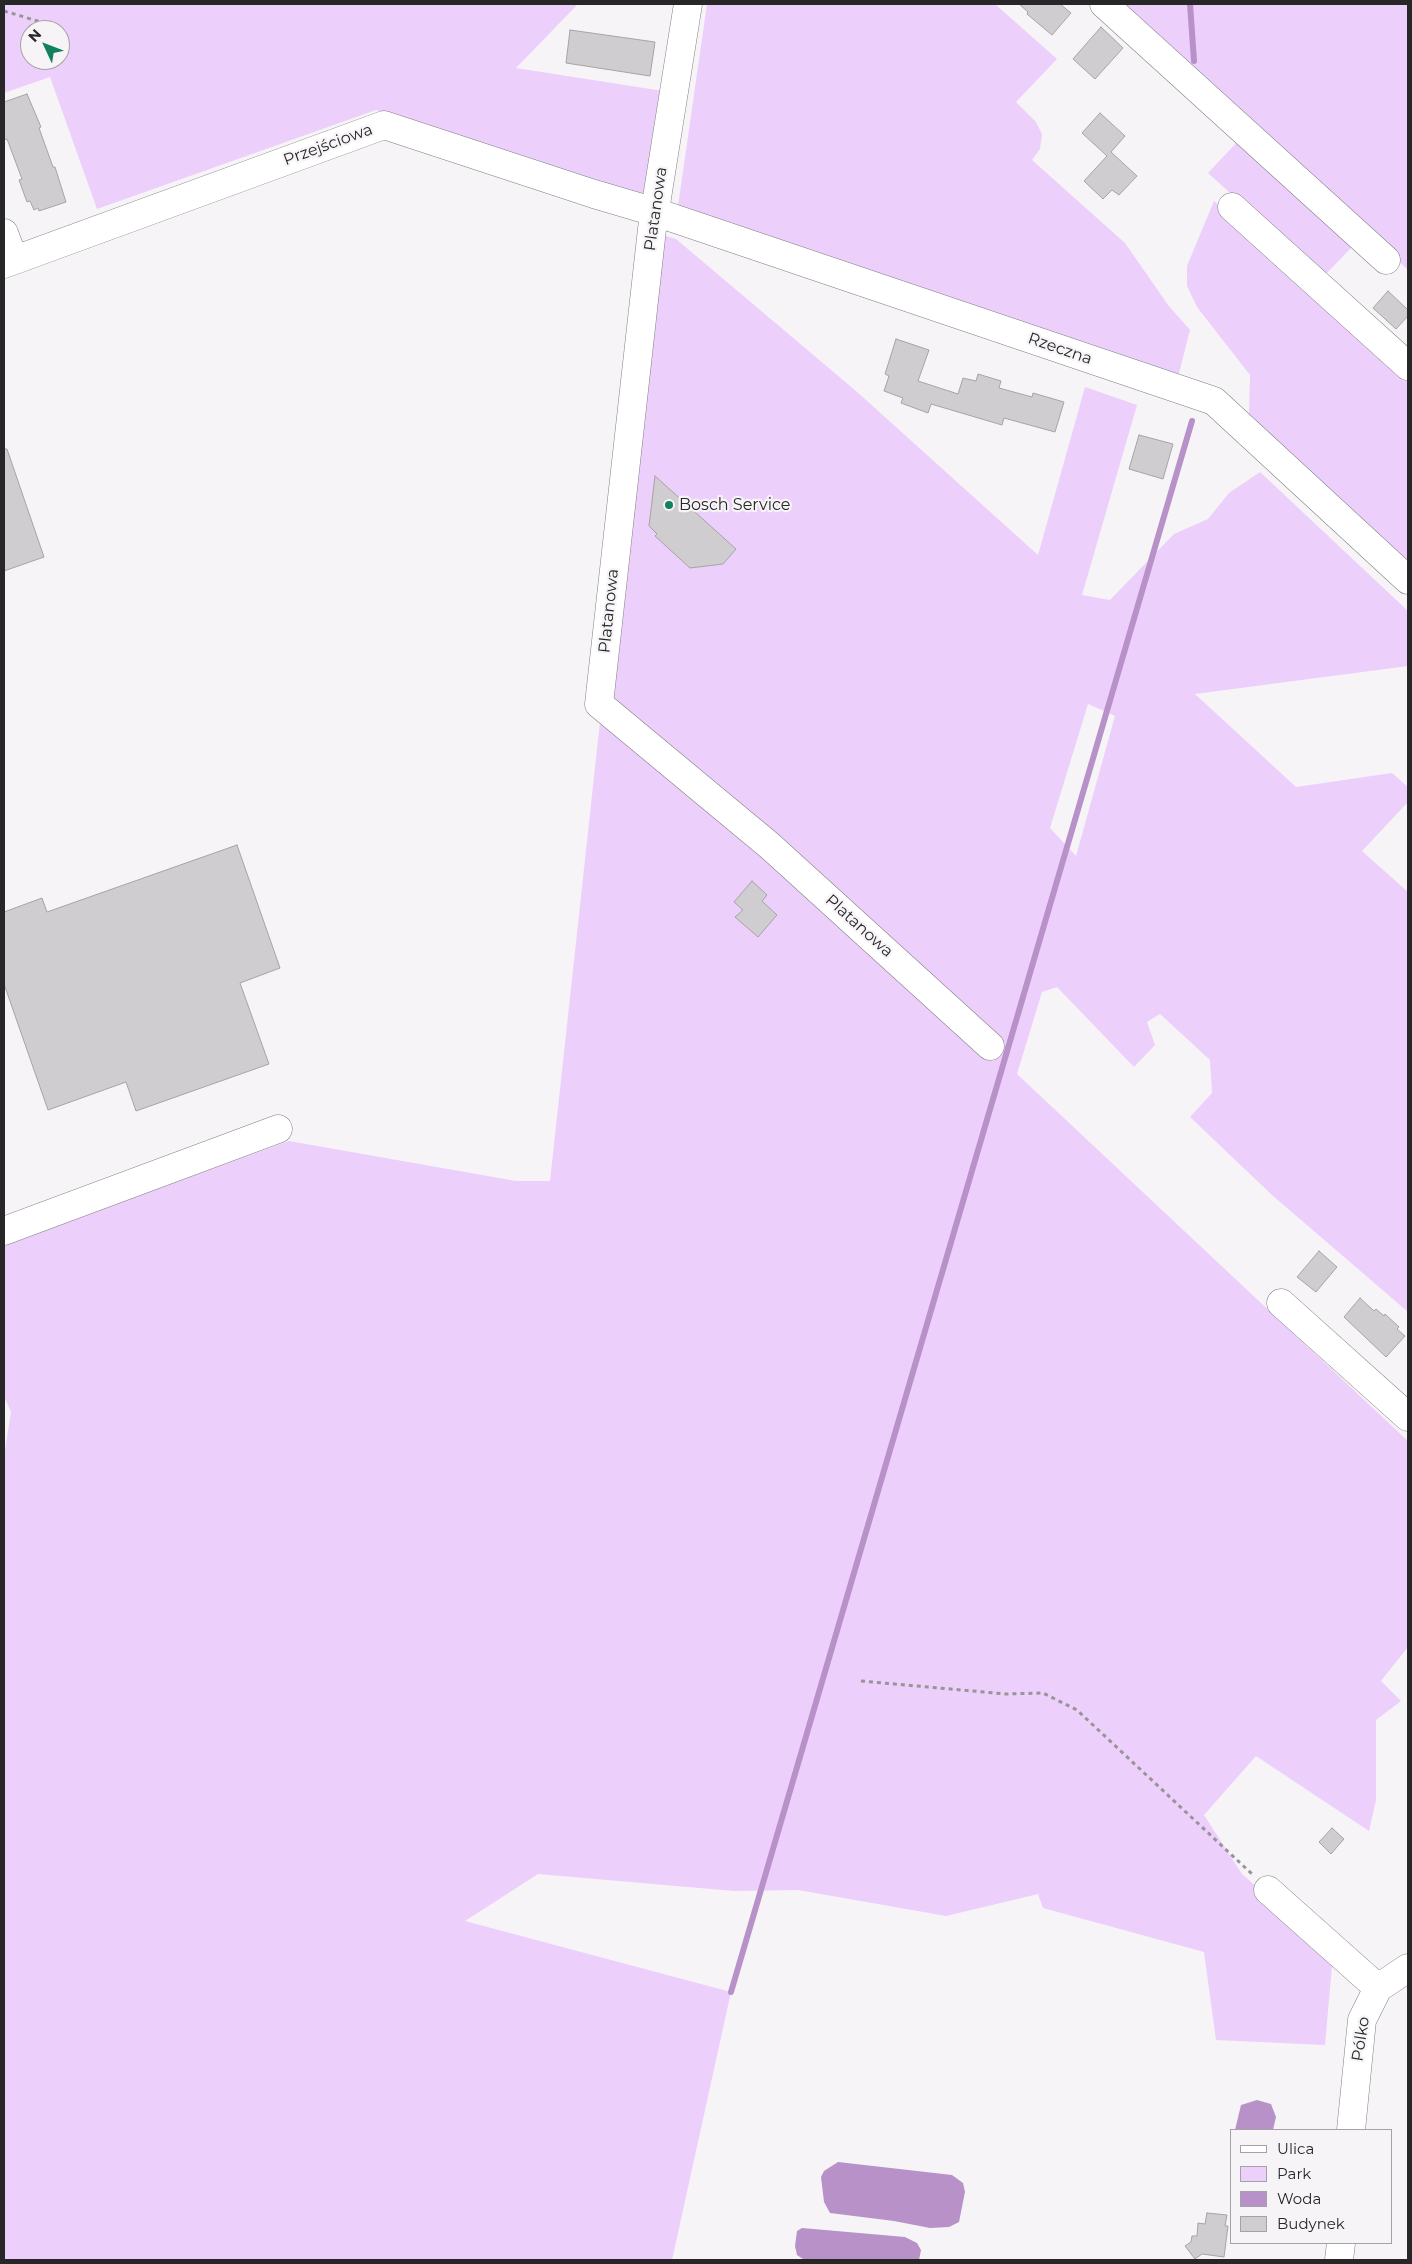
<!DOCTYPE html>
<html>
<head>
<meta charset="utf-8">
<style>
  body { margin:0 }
  #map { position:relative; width:1412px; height:2264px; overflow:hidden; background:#f6f4f7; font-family:Montserrat,sans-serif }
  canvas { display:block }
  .frame { position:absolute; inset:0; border:5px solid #282728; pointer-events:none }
  .legend { position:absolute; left:1230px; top:2129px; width:162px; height:115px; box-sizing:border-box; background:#f6f4f7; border:1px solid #a4a2a4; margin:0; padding:6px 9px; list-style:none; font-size:15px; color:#282728 }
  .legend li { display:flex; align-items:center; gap:10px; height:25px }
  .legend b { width:25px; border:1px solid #a4a2a4 }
  .north { position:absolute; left:20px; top:20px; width:50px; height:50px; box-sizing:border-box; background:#f6f4f7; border:1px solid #a4a2a4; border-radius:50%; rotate:313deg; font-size:14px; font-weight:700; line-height:20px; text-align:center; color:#282728 }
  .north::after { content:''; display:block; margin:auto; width:18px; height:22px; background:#14815e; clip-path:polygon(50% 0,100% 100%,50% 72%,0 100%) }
</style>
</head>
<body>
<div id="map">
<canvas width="1412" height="2264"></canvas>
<div class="frame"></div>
<ul class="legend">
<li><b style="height:6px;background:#fff"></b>Ulica</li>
<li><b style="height:14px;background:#edcffc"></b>Park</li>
<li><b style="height:14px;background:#b791c8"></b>Woda</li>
<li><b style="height:14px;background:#cfcdd0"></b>Budynek</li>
</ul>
<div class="north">N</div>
</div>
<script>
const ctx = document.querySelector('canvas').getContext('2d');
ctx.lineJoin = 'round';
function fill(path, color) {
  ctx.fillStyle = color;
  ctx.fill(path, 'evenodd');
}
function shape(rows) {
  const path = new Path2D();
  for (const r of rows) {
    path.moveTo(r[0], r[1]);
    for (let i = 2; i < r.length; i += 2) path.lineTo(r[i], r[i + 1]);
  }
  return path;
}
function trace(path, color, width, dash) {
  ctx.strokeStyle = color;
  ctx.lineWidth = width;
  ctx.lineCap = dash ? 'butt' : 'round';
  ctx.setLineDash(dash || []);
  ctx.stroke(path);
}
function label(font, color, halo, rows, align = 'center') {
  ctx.font = font + ' Montserrat,sans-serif';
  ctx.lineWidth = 4.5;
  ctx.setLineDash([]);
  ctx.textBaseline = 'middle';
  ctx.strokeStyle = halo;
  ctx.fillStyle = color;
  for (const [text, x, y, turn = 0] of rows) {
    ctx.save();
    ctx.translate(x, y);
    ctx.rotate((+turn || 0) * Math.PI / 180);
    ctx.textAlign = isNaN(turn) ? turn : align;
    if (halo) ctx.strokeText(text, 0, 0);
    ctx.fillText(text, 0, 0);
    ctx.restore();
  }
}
const green = shape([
  [4,4,578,4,516,68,663,91,646,198,376,110,97,209,50,77,4,93],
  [30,30,60,30,60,60,30,60],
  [707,4,995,4,1057,59,1016,102,1036,122,1042,134,1040,149,1032,160,1125,243,1168,305,1190,330,1178,377,678,206],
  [1116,4,1408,4,1408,270],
  [1239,140,1353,246,1323,277,1208,173],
  [1214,201,1408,376,1408,563,1249,416,1250,375,1197,307,1187,286,1187,266],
  [656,233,676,239,856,391,1038,555,1085,387,1137,405,1082,595,1110,600,1174,534,1208,519,1229,493,1260,472,1408,611,1408,666,1195,694,1296,787,1392,773,1408,787,1408,802,1362,851,1408,892,1408,1312,1272,1195,1190,1117,1212,1093,1210,1060,1160,1014,1147,1022,1155,1045,1134,1067,1057,987,1042,992,1017,1074,1408,1441,1408,1647,1381,1681,1401,1701,1376,1720,1376,1800,1369,1831,1256,1756,1204,1815,1242,1874,1333,1955,1325,2045,1216,2040,1204,1952,1043,1908,1038,1894,946,1916,798,1890,734,1891,538,1874,465,1921,731,1992,672,2260,4,2260,4,1456,11,1412,4,1396,4,1244,289,1141,516,1181,550,1181,631,437],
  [1088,704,1115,716,1076,856,1050,828]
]);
const water = shape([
  [1257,2100,1271,2104,1276,2117,1273,2130,1235,2130,1241,2105],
  [838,2162,952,2175,963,2183,965,2192,959,2222,949,2227,930,2228,894,2221,830,2213,824,2202,821,2177,824,2171],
  [802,2228,905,2237,917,2243,921,2250,919,2260,803,2259,797,2255,795,2246,797,2231]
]);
const stream = shape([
  [1190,4,1194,61],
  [731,1992,1192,421]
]);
const building = shape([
  [1019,4,1060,4,1071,13,1052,35,1027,14,1028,12,1019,4],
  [1101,27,1123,48,1095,79,1073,59,1101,27],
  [570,30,655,42,650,76,566,63,570,30],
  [27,94,41,127,39,128,53,167,55,167,66,202,39,211,38,208,34,210,30,201,27,202,19,180,22,179,7,139,4,140,4,102,27,94],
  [1100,113,1125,136,1111,152,1137,176,1119,195,1112,190,1103,199,1084,181,1107,156,1082,133,1100,113],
  [1388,291,1408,310,1408,316,1396,329,1373,308,1388,291],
  [896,339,929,350,918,381,958,394,963,378,976,381,978,374,1001,381,999,388,1032,397,1033,393,1064,402,1055,432,1004,418,1002,425,931,404,928,413,901,403,903,398,884,391,889,376,885,374,896,339],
  [1139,435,1173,444,1163,479,1129,469,1139,435],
  [4,449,7,449,44,557,4,571,4,449],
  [655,476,736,549,723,564,690,568,655,536,657,534,649,526,655,476],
  [237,845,280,968,240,983,269,1064,136,1111,126,1082,48,1110,4,984,4,912,42,898,47,912,237,845],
  [752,881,767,895,762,901,777,915,758,937,735,917,743,910,734,902,752,881],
  [1319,1251,1337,1267,1316,1292,1297,1277,1319,1251],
  [1360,1298,1374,1311,1376,1309,1384,1316,1385,1314,1399,1327,1397,1329,1405,1336,1386,1357,1344,1317,1360,1298],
  [1332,1828,1344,1839,1331,1854,1319,1842,1332,1828],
  [1207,2213,1227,2215,1225,2226,1228,2226,1224,2257,1202,2254,1195,2259,1185,2246,1191,2242,1192,2236,1197,2236,1198,2223,1205,2224,1207,2213]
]);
const path = shape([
  [4,11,58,27],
  [861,1681,1006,1694,1043,1693,1077,1710,1252,1874]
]);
const minor = shape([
  [688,4,652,229,599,704,770,846,990,1046],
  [1104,4,1386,260],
  [1232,207,1408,366],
  [4,233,14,260],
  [4,264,384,125,594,194,655,212,1214,401,1408,580],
  [4,1231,278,1129],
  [1281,1303,1408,1417],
  [1268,1890,1378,1988],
  [1351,2130,1362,2020,1378,1988,1408,1968],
  [1339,2260,1341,2243]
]);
const markers = [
  [669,505,5,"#14815e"]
];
const streetNames = [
  ["Przejściowa",328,145,-20],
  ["Platanowa",656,209,-82],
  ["Rzeczna",1060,349,19],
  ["Platanowa",609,611,-84],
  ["Platanowa",859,926,42],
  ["Pólko",1361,2039,-81]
];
const poiNames = [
  ["Bosch Service",679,505]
];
fill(green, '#edcffc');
fill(water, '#b791c8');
trace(stream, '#b791c8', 6);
fill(building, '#cfcdd0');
trace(building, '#a6a3a7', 1);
trace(minor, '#817f82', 29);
trace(path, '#979597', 3, [4, 4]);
trace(minor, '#fff', 28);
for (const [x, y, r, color] of markers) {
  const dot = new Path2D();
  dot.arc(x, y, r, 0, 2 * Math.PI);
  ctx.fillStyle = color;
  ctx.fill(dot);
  trace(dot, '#f6f4f7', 2);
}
label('16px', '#282728', '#f6f4f7', streetNames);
label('16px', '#282728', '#f6f4f7', poiNames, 'left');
</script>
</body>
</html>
